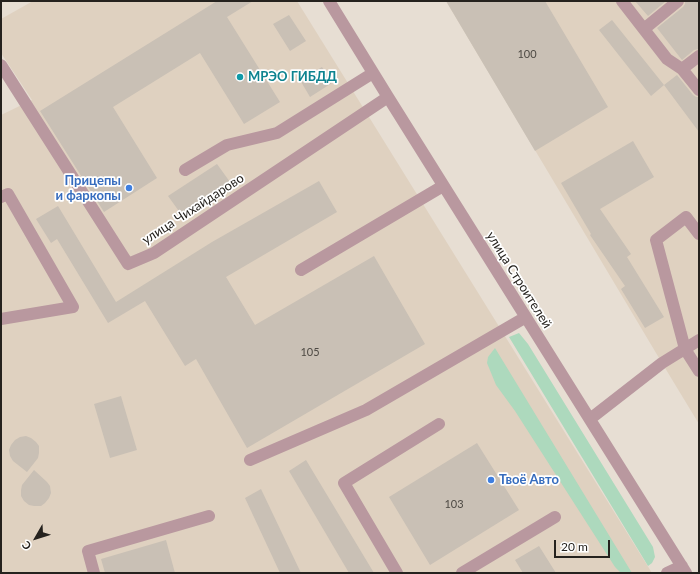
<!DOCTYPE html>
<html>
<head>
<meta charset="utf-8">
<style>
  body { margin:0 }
  #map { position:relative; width:700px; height:574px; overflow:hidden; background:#e7ded3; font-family:Lato,sans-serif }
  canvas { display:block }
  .frame { position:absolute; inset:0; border:2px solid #25221e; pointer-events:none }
  .north { position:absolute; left:16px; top:518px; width:40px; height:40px; -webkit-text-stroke:3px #fff; paint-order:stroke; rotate:231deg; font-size:11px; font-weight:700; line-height:16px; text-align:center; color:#25221e }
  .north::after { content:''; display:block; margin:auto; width:14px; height:18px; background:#25221e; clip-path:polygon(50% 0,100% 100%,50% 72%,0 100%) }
  .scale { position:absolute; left:554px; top:540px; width:56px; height:18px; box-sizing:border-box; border:2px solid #25221e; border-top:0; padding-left:5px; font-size:12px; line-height:14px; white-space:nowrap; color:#25221e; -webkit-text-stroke:3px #fff; paint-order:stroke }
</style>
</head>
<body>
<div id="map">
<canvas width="700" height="574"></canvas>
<div class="frame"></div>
<div class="north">С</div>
<div class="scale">20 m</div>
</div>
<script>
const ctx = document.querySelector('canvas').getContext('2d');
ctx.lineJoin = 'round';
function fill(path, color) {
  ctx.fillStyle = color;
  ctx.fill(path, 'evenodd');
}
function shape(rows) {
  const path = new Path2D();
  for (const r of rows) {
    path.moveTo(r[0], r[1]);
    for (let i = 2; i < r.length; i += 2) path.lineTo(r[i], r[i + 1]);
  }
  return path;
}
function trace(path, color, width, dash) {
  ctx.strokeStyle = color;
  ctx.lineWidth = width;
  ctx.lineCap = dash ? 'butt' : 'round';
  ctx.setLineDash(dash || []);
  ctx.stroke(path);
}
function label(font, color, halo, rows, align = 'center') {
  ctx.font = font + ' Lato,sans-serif';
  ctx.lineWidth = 3.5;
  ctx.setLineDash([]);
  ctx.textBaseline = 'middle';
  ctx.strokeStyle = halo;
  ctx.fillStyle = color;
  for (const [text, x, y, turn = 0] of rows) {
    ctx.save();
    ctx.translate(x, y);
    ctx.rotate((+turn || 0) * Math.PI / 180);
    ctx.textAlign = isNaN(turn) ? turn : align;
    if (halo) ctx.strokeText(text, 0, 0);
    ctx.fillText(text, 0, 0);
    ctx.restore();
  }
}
const built = shape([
  [33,1,297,1,652,573,1,573,1,115,32,100,1,53,1,19],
  [446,1,699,1,699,424,662,363]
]);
const green = shape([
  [519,333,528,344,653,547,655,557,652,563,648,566,509,337],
  [495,348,632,573,621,573,615,567,515,411,496,385,487,363,488,357]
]);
const building = shape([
  [217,1,253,1,227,17,280,102,244,124,200,53,113,107,157,178,104,212,40,111],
  [446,1,545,1,608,107,535,151],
  [635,1,666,1,648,16],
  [685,1,699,1,699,49,694,50,682,60,657,28,683,7,685,4],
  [289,15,306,41,290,51,273,24],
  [612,20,664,85,651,96,599,30],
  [322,67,332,83,310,97,300,80],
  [677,75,693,95,696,97,699,97,699,132,664,85],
  [633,141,654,177,600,209,631,254,627,257,664,317,645,328,621,289,625,286,590,235,591,234,561,183],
  [217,164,230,182,181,214,168,196],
  [319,181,337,212,226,277,255,325,374,256,425,344,247,448,196,359,185,366,145,301,108,323,57,239,51,243,36,219,58,206,116,302,212,242],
  [121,396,137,450,110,458,94,404],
  [26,436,31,438,36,442,39,446,39,453,38,458,27,472,13,461,10,456,9,450,11,445,15,440,20,437],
  [477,443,519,510,430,565,389,497],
  [306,460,374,573,349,573,289,471],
  [34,470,47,482,50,486,51,493,49,498,45,503,41,506,34,506,29,505,24,501,21,496,21,490,22,485],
  [261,489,301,573,280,573,245,498],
  [166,540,175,573,105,573,101,559],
  [539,546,556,573,523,573,515,560]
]);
const minor = shape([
  [329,1,388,97,686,573],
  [622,1,667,59,682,69,699,90],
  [644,29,678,1],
  [1,65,128,264,154,253,388,97],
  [682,69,699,56],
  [185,170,227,145,277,133,373,73],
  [1,197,8,194,73,307,1,319],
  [699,234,686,217,656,240,685,349,699,371],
  [301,270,443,186],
  [590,419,662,363,699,340],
  [250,460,366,410,526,317],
  [94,573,88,551,209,516],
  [397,573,344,483,439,424],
  [462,573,555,517],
  [667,573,682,566]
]);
const markers = [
  [240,77,4,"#0f9aa8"],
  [129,188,4,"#3f7fe0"],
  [491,480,4,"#3f7fe0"]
];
const numberNames = [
  ["100",527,54],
  ["105",310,352],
  ["103",454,504]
];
const cultureNames = [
  ["МРЭО ГИБДД",248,77]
];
const shopNames = [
  ["Прицепы",121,181],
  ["и фаркопы",121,196],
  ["Твоё Авто",499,480,"left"]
];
const streetNames = [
  ["улица Чихайдарово",193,209,-33],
  ["улица Строителей",519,280,58]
];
fill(built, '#dfd1c0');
fill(green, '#add9bd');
fill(building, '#c9c0b5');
trace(minor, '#b9989f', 12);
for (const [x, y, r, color] of markers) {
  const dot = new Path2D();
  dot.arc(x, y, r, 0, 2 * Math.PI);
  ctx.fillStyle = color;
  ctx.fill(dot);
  trace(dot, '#fff', 1.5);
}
label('11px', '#4e4a44', null, numberNames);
label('bold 13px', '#0d838f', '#fff', cultureNames, 'left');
label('bold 13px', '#366cbe', '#fff', shopNames, 'right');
label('13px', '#25221e', '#fff', streetNames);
</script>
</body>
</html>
